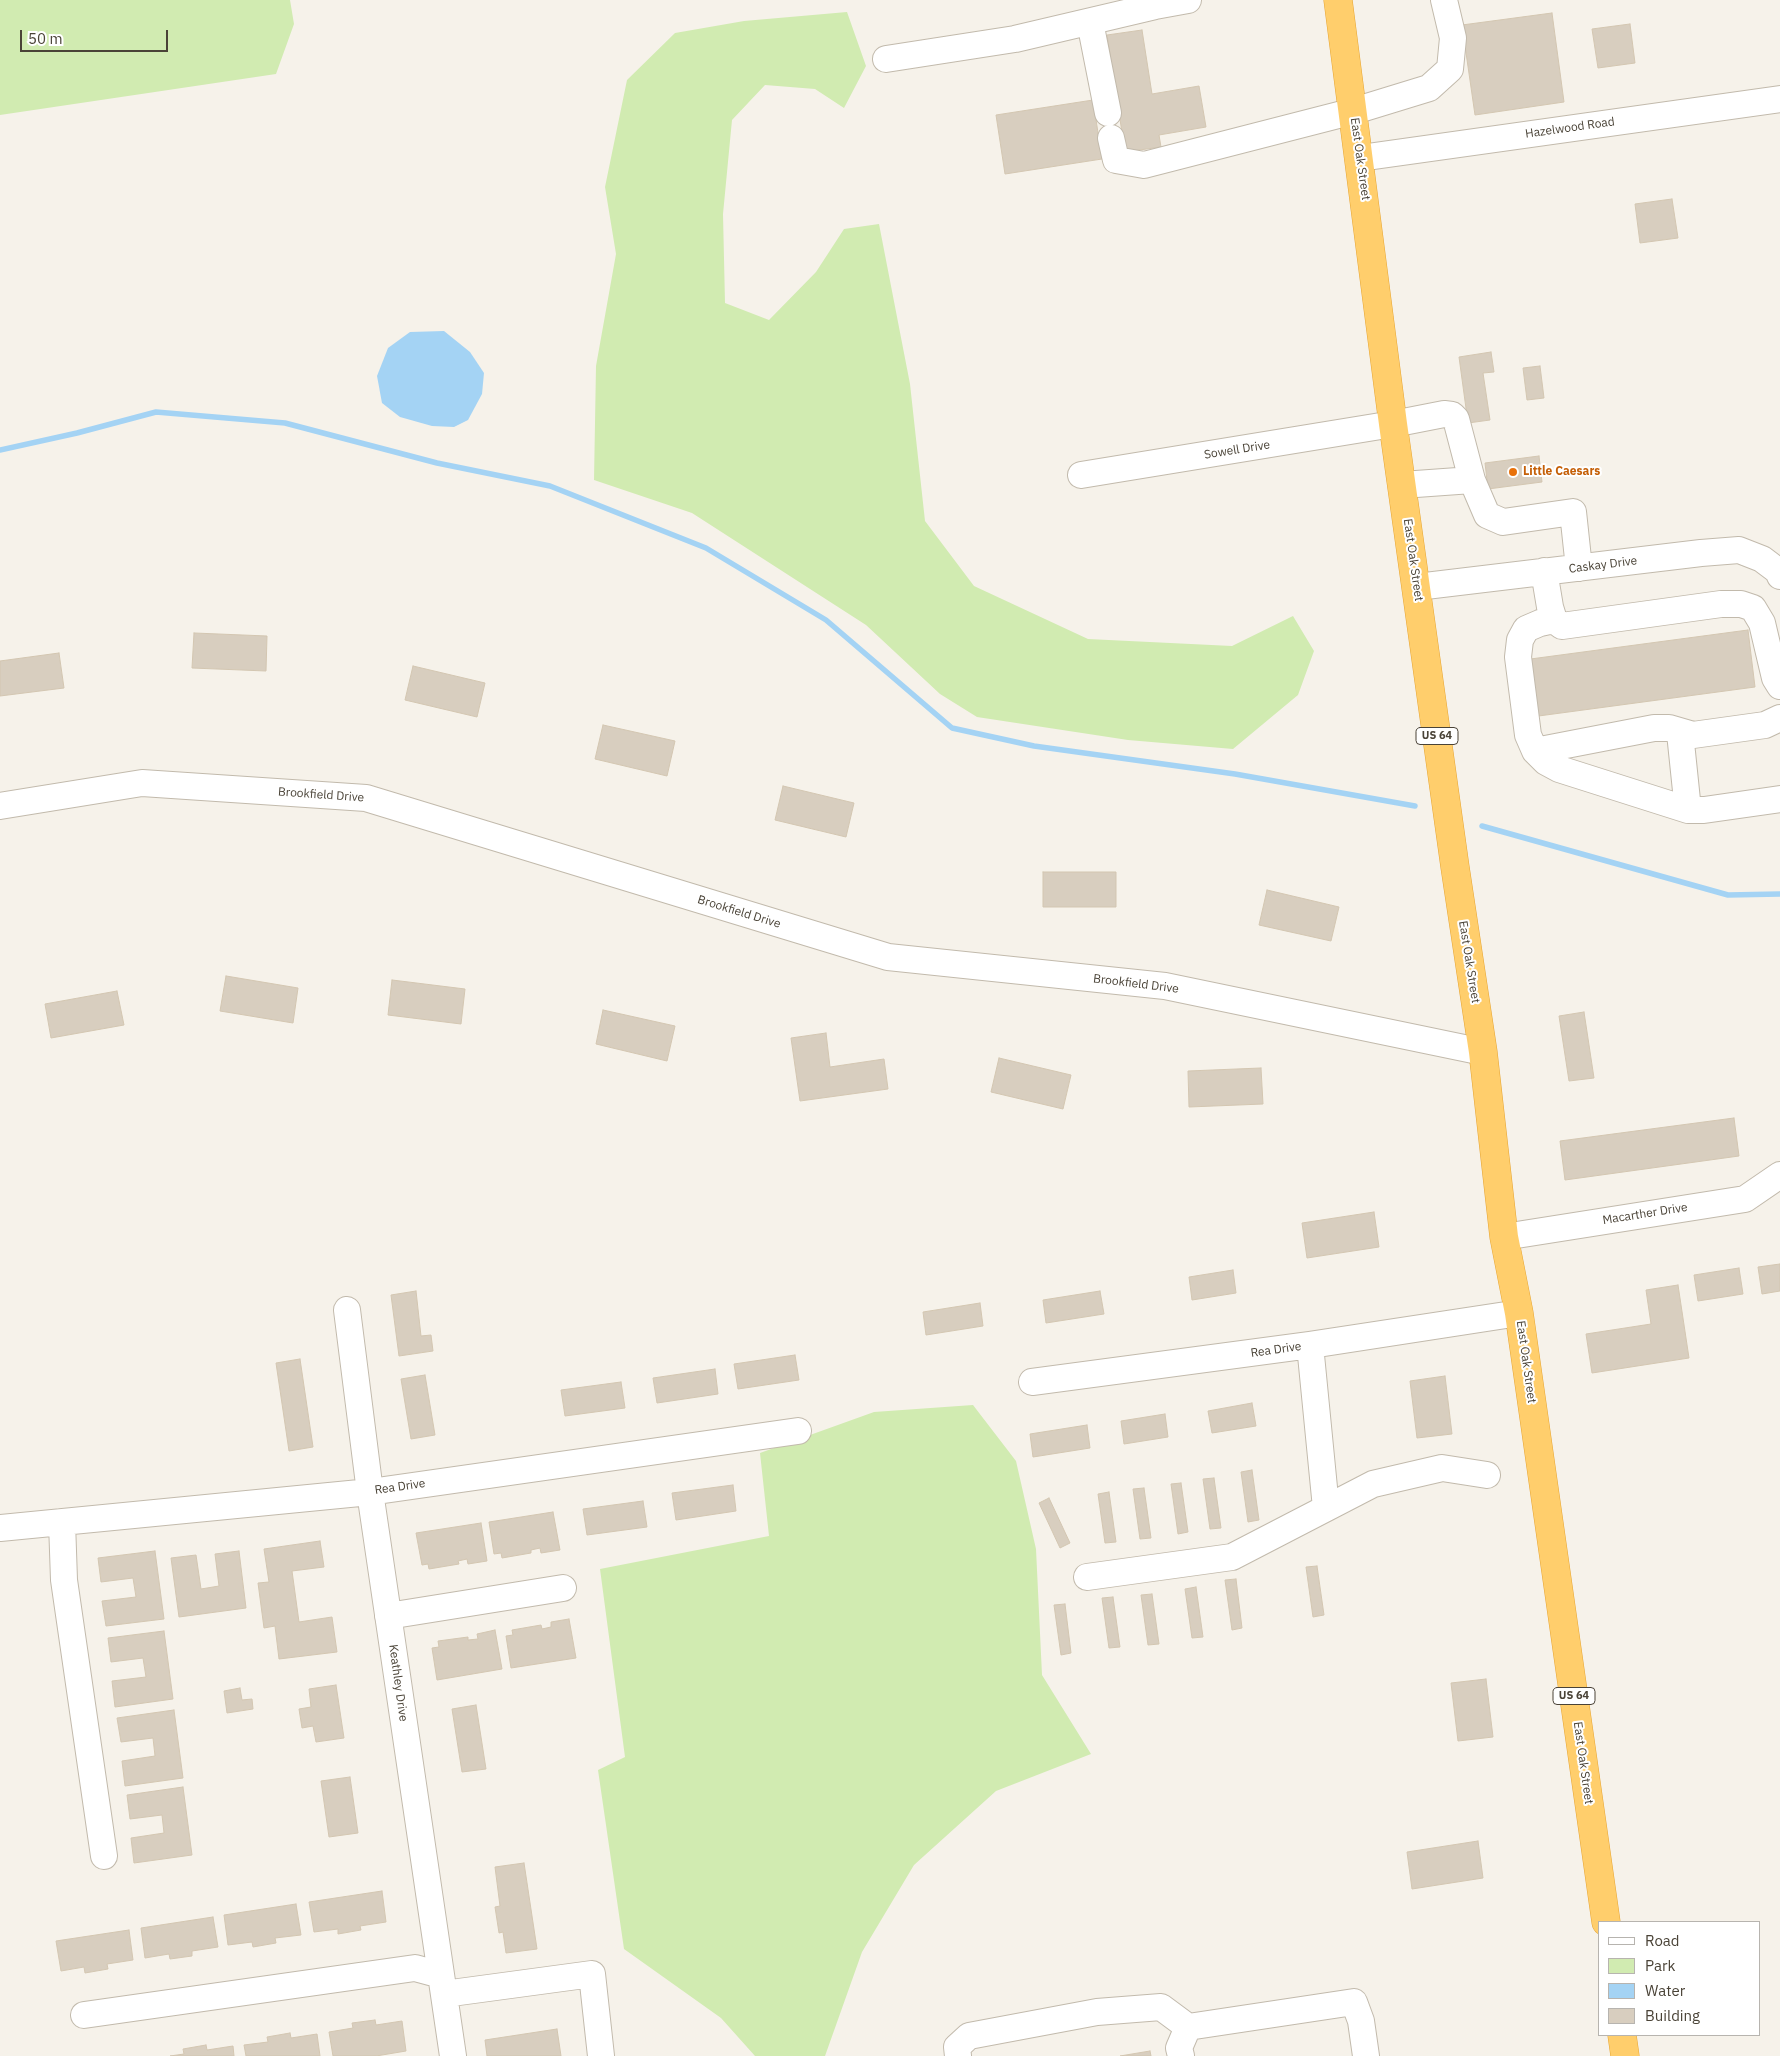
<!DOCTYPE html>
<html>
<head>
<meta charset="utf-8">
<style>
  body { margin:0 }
  #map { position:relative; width:1780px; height:2056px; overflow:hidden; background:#f6f2ea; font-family:"IBM Plex Sans",sans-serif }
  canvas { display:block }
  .legend { position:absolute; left:1598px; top:1921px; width:162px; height:115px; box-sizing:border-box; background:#fff; border:1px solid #b7b4af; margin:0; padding:6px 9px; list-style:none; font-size:15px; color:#4a4337 }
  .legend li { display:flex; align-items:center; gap:10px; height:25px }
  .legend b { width:25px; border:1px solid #b7b4af }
  .scale { position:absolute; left:20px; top:30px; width:148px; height:22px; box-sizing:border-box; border:2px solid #4a4337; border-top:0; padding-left:6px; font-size:15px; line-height:18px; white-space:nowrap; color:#4a4337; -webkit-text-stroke:4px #fff; paint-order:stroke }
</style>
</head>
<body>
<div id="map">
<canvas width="1780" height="2056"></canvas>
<ul class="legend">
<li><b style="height:6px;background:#fff"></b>Road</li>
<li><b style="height:14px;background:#d1ebb1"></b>Park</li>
<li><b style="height:14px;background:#a4d3f4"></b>Water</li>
<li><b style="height:14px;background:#d8cebf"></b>Building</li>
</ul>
<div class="scale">50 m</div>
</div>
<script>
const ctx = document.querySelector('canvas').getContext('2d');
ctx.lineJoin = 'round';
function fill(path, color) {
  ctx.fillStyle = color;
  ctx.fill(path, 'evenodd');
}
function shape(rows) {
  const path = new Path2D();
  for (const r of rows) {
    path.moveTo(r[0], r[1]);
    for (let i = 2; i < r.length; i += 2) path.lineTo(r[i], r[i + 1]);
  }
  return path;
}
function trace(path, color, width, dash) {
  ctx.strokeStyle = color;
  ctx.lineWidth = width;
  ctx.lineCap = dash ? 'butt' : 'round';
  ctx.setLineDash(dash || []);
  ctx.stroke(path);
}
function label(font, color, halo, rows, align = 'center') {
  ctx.font = font + ' "IBM Plex Sans",sans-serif';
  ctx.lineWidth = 4;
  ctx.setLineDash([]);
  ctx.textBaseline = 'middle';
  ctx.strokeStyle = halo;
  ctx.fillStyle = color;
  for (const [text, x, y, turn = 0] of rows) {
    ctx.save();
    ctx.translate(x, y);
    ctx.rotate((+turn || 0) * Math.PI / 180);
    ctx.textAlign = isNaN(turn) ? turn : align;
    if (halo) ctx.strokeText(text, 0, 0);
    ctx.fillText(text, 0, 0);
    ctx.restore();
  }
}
const green = shape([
  [0,0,290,0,294,24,276,74,0,115],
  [847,12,866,66,844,108,815,89,765,85,732,120,723,214,725,303,769,320,816,272,844,229,879,224,910,384,925,521,974,586,1088,639,1232,646,1293,616,1314,651,1298,695,1233,749,1128,740,977,717,940,694,866,625,692,513,594,480,596,366,616,254,605,187,627,80,675,33,744,21],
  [973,1405,1016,1461,1036,1549,1042,1675,1091,1754,996,1791,914,1865,862,1952,825,2056,755,2056,721,2018,624,1949,598,1770,625,1757,600,1569,769,1536,760,1453,874,1412]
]);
const water = shape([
  [444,331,470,352,484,373,482,394,468,420,454,427,432,426,400,417,382,403,377,376,388,348,410,332]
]);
const stream = shape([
  [0,450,77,433,156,412,285,423,437,463,550,486,706,548,826,620,952,728,1034,746,1235,774,1415,806],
  [1482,826,1728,895,1780,894]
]);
const building = shape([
  [1552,13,1564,102,1475,115,1462,25,1552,13],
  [1630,24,1635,63,1598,68,1592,29,1630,24],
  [1142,30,1152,94,1199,86,1206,127,1159,135,1161,147,1125,152,1107,35,1142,30],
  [1093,100,1102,159,1005,174,996,115,1093,100],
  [1672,199,1678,238,1640,243,1635,204,1672,199],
  [1491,352,1494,372,1483,373,1490,420,1468,423,1459,357,1491,352],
  [1540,366,1544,398,1527,400,1523,368,1540,366],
  [1539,456,1542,482,1488,489,1485,463,1539,456],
  [1748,630,1755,687,1531,717,1523,660,1748,630],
  [194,633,267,636,266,671,192,668,194,633],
  [59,653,64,688,0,696,0,661,59,653],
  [413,666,485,683,477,717,405,700,413,666],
  [603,725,675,741,667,776,595,759,603,725],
  [783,786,854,803,846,837,775,820,783,786],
  [1043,872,1116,872,1116,907,1043,907,1043,872],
  [1267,890,1339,907,1331,941,1259,925,1267,890],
  [226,976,298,988,293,1023,220,1011,226,976],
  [392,980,465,989,461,1024,388,1015,392,980],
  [117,991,124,1025,51,1038,45,1004,117,991],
  [603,1010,675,1026,667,1061,596,1044,603,1010],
  [1584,1012,1594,1078,1569,1081,1559,1016,1584,1012],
  [826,1033,830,1067,884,1059,888,1089,800,1101,791,1038,826,1033],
  [999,1058,1071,1075,1063,1109,991,1092,999,1058],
  [1261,1068,1263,1104,1189,1107,1188,1071,1261,1068],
  [1734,1118,1739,1156,1565,1180,1560,1141,1734,1118],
  [1374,1212,1379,1247,1307,1258,1302,1223,1374,1212],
  [1780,1264,1780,1291,1762,1294,1758,1267,1780,1264],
  [1739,1268,1743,1294,1698,1301,1694,1275,1739,1268],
  [1233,1270,1236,1293,1192,1300,1189,1277,1233,1270],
  [1678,1285,1689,1358,1592,1373,1586,1334,1651,1324,1646,1290,1678,1285],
  [416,1291,421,1336,431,1335,433,1351,399,1356,391,1295,416,1291],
  [1100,1291,1104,1314,1046,1323,1043,1300,1100,1291],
  [980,1303,983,1326,926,1335,923,1312,980,1303],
  [795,1355,799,1380,738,1389,734,1364,795,1355],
  [300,1359,313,1447,289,1451,276,1363,300,1359],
  [715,1369,718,1394,657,1403,653,1378,715,1369],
  [425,1375,435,1435,411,1439,401,1379,425,1375],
  [1445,1376,1452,1434,1417,1438,1410,1381,1445,1376],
  [621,1382,625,1408,565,1416,561,1390,621,1382],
  [1252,1403,1256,1426,1212,1433,1208,1411,1252,1403],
  [1165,1414,1168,1437,1124,1444,1121,1421,1165,1414],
  [1087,1425,1090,1448,1033,1457,1030,1434,1087,1425],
  [1252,1470,1259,1520,1248,1522,1241,1472,1252,1470],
  [1214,1478,1221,1528,1210,1529,1203,1479,1214,1478],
  [1181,1483,1188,1532,1178,1534,1171,1484,1181,1483],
  [733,1485,736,1511,676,1520,672,1493,733,1485],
  [1144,1488,1151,1538,1140,1539,1133,1489,1144,1488],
  [1109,1492,1116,1542,1105,1543,1098,1494,1109,1492],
  [1049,1498,1070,1543,1060,1548,1039,1503,1049,1498],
  [643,1501,647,1527,587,1535,583,1509,643,1501],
  [553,1512,560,1550,541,1553,540,1548,531,1550,531,1553,502,1558,501,1553,494,1554,489,1522,553,1512],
  [481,1523,487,1561,468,1564,467,1559,458,1561,459,1564,429,1569,428,1564,422,1565,416,1533,481,1523],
  [320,1541,324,1567,292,1571,299,1622,332,1617,337,1652,279,1659,275,1626,264,1628,258,1583,269,1582,264,1549,320,1541],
  [155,1551,164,1619,106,1626,102,1601,136,1597,133,1578,101,1582,98,1558,155,1551],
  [239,1551,246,1608,179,1617,171,1558,196,1555,201,1589,219,1586,215,1554,239,1551],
  [1317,1566,1324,1615,1313,1617,1306,1567,1317,1566],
  [1236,1579,1242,1628,1232,1630,1225,1580,1236,1579],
  [1196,1587,1203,1637,1192,1638,1185,1589,1196,1587],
  [1152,1594,1159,1644,1148,1645,1141,1595,1152,1594],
  [1113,1597,1120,1647,1109,1648,1102,1598,1113,1597],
  [1065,1604,1071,1653,1061,1655,1054,1605,1065,1604],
  [569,1619,576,1658,511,1668,506,1636,513,1635,512,1630,541,1625,542,1629,551,1627,551,1622,569,1619],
  [495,1630,502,1669,437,1680,432,1648,439,1647,438,1641,468,1637,468,1640,478,1639,477,1634,495,1630],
  [164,1631,173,1699,115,1707,112,1681,146,1677,143,1658,111,1662,108,1638,164,1631],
  [1486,1679,1493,1737,1458,1741,1451,1683,1486,1679],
  [336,1685,344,1738,316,1742,313,1726,302,1728,299,1709,311,1707,309,1689,336,1685],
  [240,1688,242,1700,252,1699,253,1709,227,1713,224,1691,240,1688],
  [476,1705,486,1769,462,1772,452,1709,476,1705],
  [174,1710,183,1778,125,1786,122,1761,155,1756,153,1738,121,1742,117,1718,174,1710],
  [350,1777,358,1833,329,1837,321,1781,350,1777],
  [183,1787,192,1855,134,1863,131,1838,164,1833,162,1815,130,1819,127,1795,183,1787],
  [1478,1841,1483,1878,1412,1889,1407,1852,1478,1841],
  [524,1863,537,1949,506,1953,503,1932,499,1933,495,1907,500,1906,495,1867,524,1863],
  [382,1891,386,1922,360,1926,361,1930,338,1934,338,1929,314,1932,309,1902,382,1891],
  [296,1904,301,1935,275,1938,276,1943,253,1947,252,1942,228,1945,224,1915,296,1904],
  [213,1917,218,1947,192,1951,192,1956,170,1959,169,1954,145,1958,141,1928,213,1917],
  [129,1930,133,1960,107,1964,108,1969,85,1973,84,1967,61,1971,56,1941,129,1930],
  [375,2020,376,2025,402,2021,406,2051,376,2056,333,2056,329,2032,353,2028,352,2023,375,2020],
  [557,2029,561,2056,487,2056,485,2040,557,2029],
  [290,2033,291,2038,317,2034,320,2056,246,2056,244,2045,268,2042,267,2037,290,2033],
  [206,2045,207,2050,233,2046,234,2056,170,2056,184,2054,183,2049,206,2045],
  [1150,2051,1151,2056,1120,2056,1150,2051]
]);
const minor = shape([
  [1090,22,1108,113],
  [886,59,1015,39,1155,6,1188,0],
  [1111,138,1116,160,1144,165,1354,111,1429,88,1450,69,1453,38,1444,0],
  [1360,158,1780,99],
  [1081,475,1393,424,1444,414,1452,415,1456,419,1472,480,1487,515,1503,522,1573,512,1579,568],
  [1402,485,1472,480],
  [1544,571,1550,607,1554,620,1562,626,1721,604,1741,604,1753,608,1762,623,1775,678,1780,686],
  [1417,587,1701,553,1739,550,1762,559,1778,571,1780,576],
  [1554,620,1540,623,1526,629,1520,640,1518,657,1528,735,1535,751,1546,762,1559,769,1688,810,1704,810,1780,799],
  [1680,733,1688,810],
  [1535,751,1654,728,1669,728,1693,735,1765,725,1780,718],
  [0,806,142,783,366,798,888,957,1165,986,1483,1052],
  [1504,1237,1745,1199,1780,1175],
  [347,1310,370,1492,453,2056],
  [1310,1345,1326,1508],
  [1032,1382,1310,1345,1519,1313],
  [62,1522,64,1580,104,1856],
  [0,1528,370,1492,798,1431],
  [1087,1577,1232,1557,1373,1484,1442,1468,1487,1475],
  [388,1616,563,1588],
  [444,1994,592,1974,601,2056],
  [84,2015,415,1968,441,1975],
  [958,2056,957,2047,969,2036,1097,2012,1161,2007,1188,2027],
  [1181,2056,1179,2048,1188,2027,1354,2002,1361,2021,1366,2056]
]);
const highway = shape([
  [1338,0,1393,424,1455,867,1483,1052,1504,1237,1519,1313,1606,1922],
  [1622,2035,1625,2056]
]);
const markers = [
  [1513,472,5,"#e8710a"]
];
const shields = [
  [1437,736,42],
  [1574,1696,42]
];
const shieldNames = [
  ["US 64",1437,736],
  ["US 64",1574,1696]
];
const streetNames = [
  ["Hazelwood Road",1570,128,-8],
  ["East Oak Street",1360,159,82],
  ["Sowell Drive",1237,450,-9],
  ["East Oak Street",1413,560,82],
  ["Caskay Drive",1603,565,-7],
  ["Brookfield Drive",321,795,4],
  ["Brookfield Drive",739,912,17],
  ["East Oak Street",1469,962,81],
  ["Brookfield Drive",1136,984,7],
  ["Macarther Drive",1645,1214,-9],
  ["Rea Drive",1276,1350,-8],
  ["East Oak Street",1526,1362,82],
  ["Rea Drive",400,1487,-8],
  ["Keathley Drive",398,1683,82],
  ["East Oak Street",1583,1763,82]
];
const foodNames = [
  ["Little Caesars",1523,472]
];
fill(green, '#d1ebb1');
fill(water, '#a4d3f4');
trace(stream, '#a4d3f4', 5.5);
fill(building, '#d8cebf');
trace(building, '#d3c6b1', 1);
trace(minor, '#c2baac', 28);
trace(highway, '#e6a534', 29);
trace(minor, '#fff', 26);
trace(highway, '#ffce6c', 28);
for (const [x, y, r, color] of markers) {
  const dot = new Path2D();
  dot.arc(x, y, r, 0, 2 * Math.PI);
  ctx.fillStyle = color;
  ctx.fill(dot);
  trace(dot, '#fff', 2);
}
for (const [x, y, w] of shields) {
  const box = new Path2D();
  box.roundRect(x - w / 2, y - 8.5, w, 17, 4);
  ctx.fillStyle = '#fff';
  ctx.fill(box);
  trace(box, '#4a4337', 1);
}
label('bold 11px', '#4a4337', null, shieldNames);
label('12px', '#4a4337', '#fff', streetNames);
label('bold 12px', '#c56008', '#fff', foodNames, 'left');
</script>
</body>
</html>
